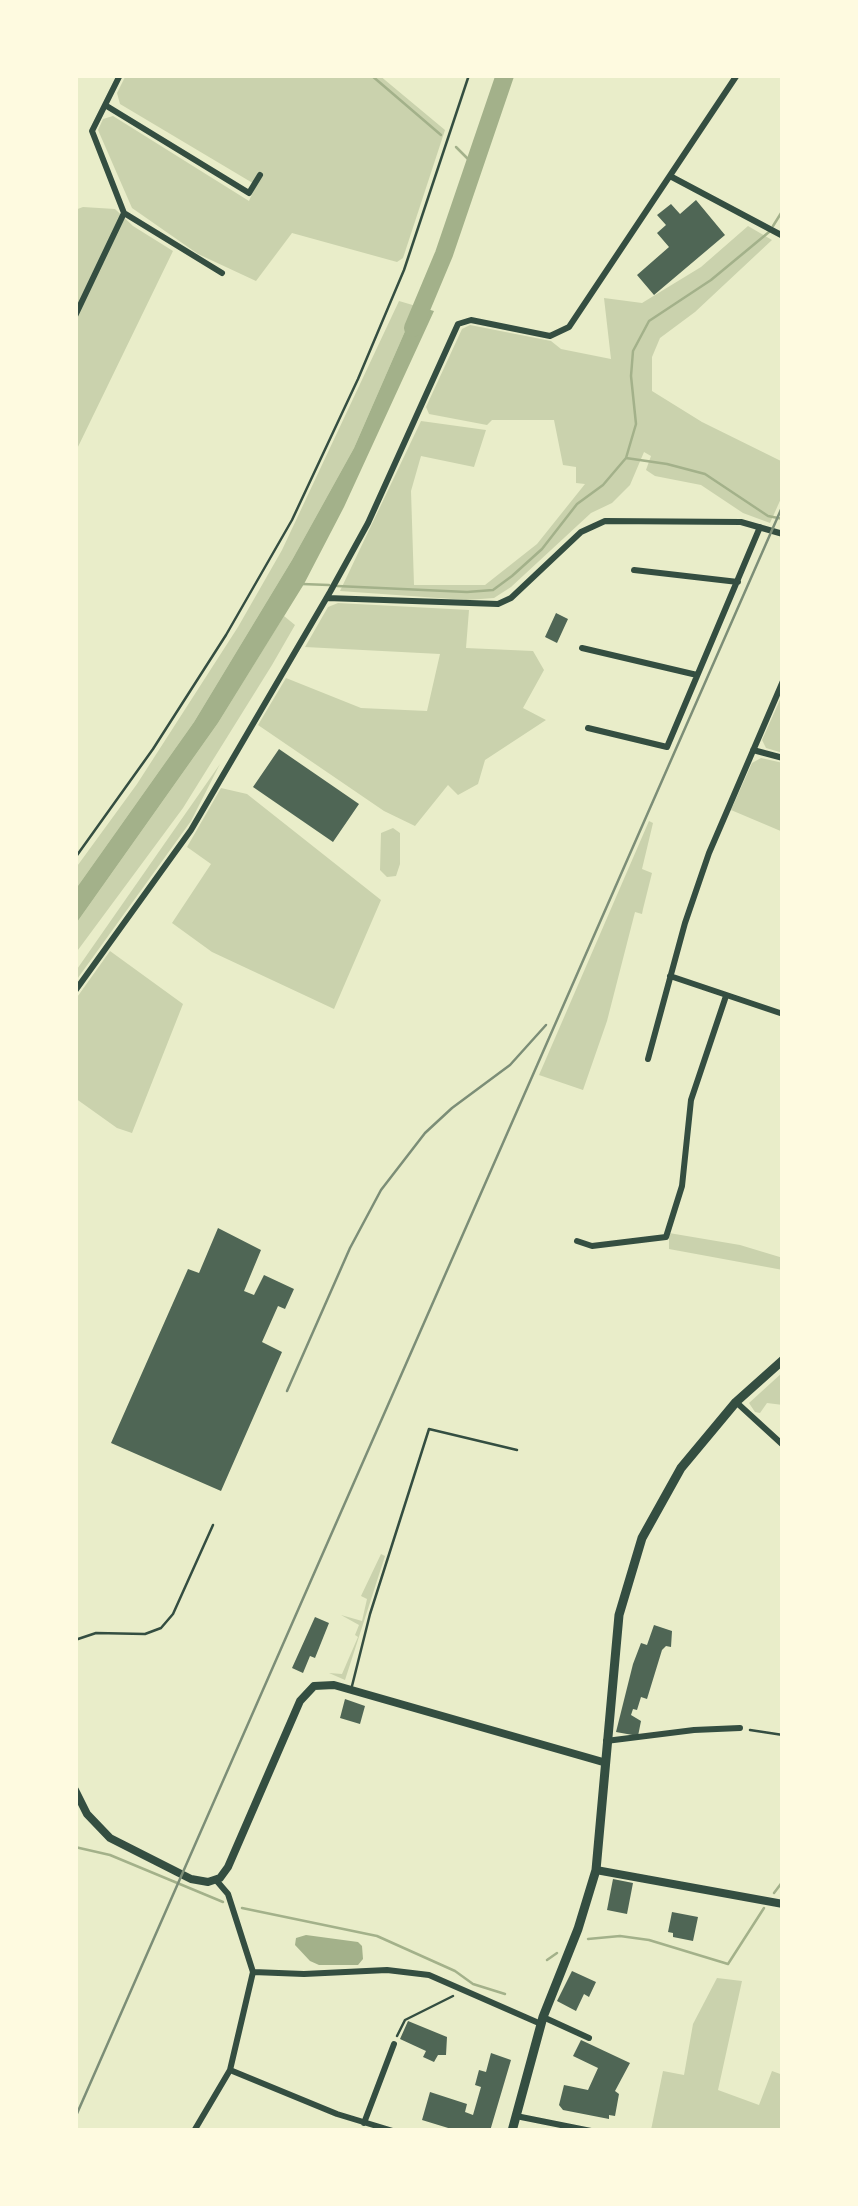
<!DOCTYPE html>
<html>
<head>
<meta charset="utf-8">
<style>
  body { margin:0 }
  #map { position:relative; width:858px; height:2206px; overflow:hidden; background:#e9edc9; font-family:"Varela Round",sans-serif }
  canvas { display:block }
  .frame { position:absolute; inset:0; border:78px solid #fefae0; pointer-events:none }
</style>
</head>
<body>
<div id="map">
<canvas width="858" height="2206"></canvas>
<div class="frame"></div>
</div>
<script>
const ctx = document.querySelector('canvas').getContext('2d');
ctx.lineJoin = 'round';
function fill(path, color) {
  ctx.fillStyle = color;
  ctx.fill(path, 'evenodd');
}
function shape(rows) {
  const path = new Path2D();
  for (const r of rows) {
    path.moveTo(r[0], r[1]);
    for (let i = 2; i < r.length; i += 2) path.lineTo(r[i], r[i + 1]);
  }
  return path;
}
function trace(path, color, width, dash) {
  ctx.strokeStyle = color;
  ctx.lineWidth = width;
  ctx.lineCap = dash ? 'butt' : 'round';
  ctx.setLineDash(dash || []);
  ctx.stroke(path);
}
const green = shape([
  [126,75,379,75,445,130,403,258,397,262,292,233,256,281,198,254,132,208,98,130,103,119,113,116,249,201,256,185,120,104,117,93],
  [83,207,115,209,133,226,173,251,75,453,75,210],
  [748,226,772,240,695,312,660,338,652,357,652,391,702,422,783,462,783,494,770,523,743,513,701,485,655,476,646,470,651,456,644,452,630,485,612,503,591,513,511,587,494,598,467,600,340,591,421,421,486,430,474,467,421,456,411,491,414,585,485,585,537,544,585,484,576,483,576,467,563,465,554,420,492,420,487,425,429,414,426,407,462,329,470,325,551,341,561,349,611,359,604,298,642,303,701,267],
  [399,301,416,306,354,448,292,560,194,722,75,890,75,869,137,784,238,627,282,550],
  [338,603,469,610,466,648,533,651,544,670,523,708,546,720,485,760,478,784,458,795,448,785,415,826,384,811,258,725,286,678,361,708,427,711,440,654,305,647,328,607],
  [284,616,295,625,272,665,183,808,75,954,75,925,218,723],
  [783,693,783,753,766,748,762,740],
  [761,758,783,763,783,832,731,810,752,763],
  [220,764,191,821,75,982,75,972],
  [221,788,247,794,381,900,334,1009,212,952,172,923,211,864,187,847],
  [649,821,653,823,642,869,652,873,643,909,642,914,635,912,607,1021,583,1090,539,1075],
  [393,828,400,833,400,864,396,876,387,877,380,870,381,833],
  [110,951,183,1004,132,1133,117,1128,75,1098,75,1000],
  [669,1233,740,1245,783,1258,783,1270,669,1249],
  [783,1372,783,1405,767,1403,760,1413,755,1412,749,1403],
  [381,1554,385,1556,345,1680,329,1673,342,1674,358,1637,355,1635,359,1625,341,1615,362,1621,367,1599,361,1596],
  [717,1978,742,1981,718,2090,759,2105,772,2071,783,2075,783,2131,651,2130,663,2071,684,2075,693,2024]
]);
const water = shape([
  [416,306,434,311,344,507,304,584,218,723,75,925,75,890,194,722,292,560,354,448],
  [306,1935,358,1942,362,1946,363,1959,358,1965,319,1965,310,1961,295,1945,296,1938]
]);
const stream = shape([
  [371,75,441,135],
  [456,147,474,165],
  [773,226,783,210],
  [626,458,667,464,705,474,768,516,783,519],
  [302,584,329,585],
  [337,586,467,592,493,590,512,576,542,549,577,504,603,485,626,458,636,424,631,376,633,351,649,321,711,280,769,232],
  [75,1847,110,1855,223,1902],
  [774,1893,783,1881],
  [242,1908,377,1936,455,1971,473,1984,505,1994],
  [588,1939,620,1936,649,1940,728,1964,764,1908],
  [547,1960,557,1953]
]);
const river = shape([
  [413,328,444,254,505,75]
]);
const building = shape([
  [696,200,725,235,654,295,637,275,669,247,657,233,666,225,657,215,671,204,680,214],
  [556,613,568,619,557,643,545,637],
  [279,749,359,804,333,842,253,787],
  [218,1228,261,1250,244,1291,254,1295,264,1275,294,1289,285,1309,278,1306,262,1342,282,1352,221,1491,111,1443,188,1269,199,1273],
  [315,1617,329,1623,315,1658,310,1656,303,1673,292,1668],
  [654,1625,672,1631,671,1647,666,1646,662,1650,647,1699,641,1697,637,1710,633,1709,631,1715,641,1721,638,1736,616,1732,633,1664,641,1643,647,1645],
  [345,1699,365,1706,360,1724,340,1718],
  [613,1879,633,1883,627,1914,607,1910],
  [672,1912,698,1917,693,1941,673,1937,673,1933,668,1932],
  [572,1971,596,1982,589,1997,584,1994,576,2011,557,2001],
  [408,2021,447,2037,446,2055,438,2055,434,2062,423,2057,426,2051,400,2039],
  [581,2040,630,2063,615,2091,619,2094,615,2116,609,2115,609,2119,563,2110,559,2105,564,2085,588,2090,598,2068,573,2056],
  [491,2053,511,2060,490,2131,458,2131,422,2120,430,2092,467,2104,465,2112,473,2115,481,2087,475,2085,479,2070,486,2072]
]);
const path = shape([
  [75,858,153,749,226,635,292,520,358,379,404,270,469,75],
  [750,1730,783,1735],
  [397,2036,405,2020,453,1996]
]);
const service = shape([
  [75,1640,96,1633,145,1634,161,1628,173,1614,213,1525],
  [352,1686,370,1614,429,1429,517,1450]
]);
const minor = shape([
  [105,105,249,193,260,175],
  [670,176,783,236],
  [124,213,222,273],
  [75,316,124,213,92,131,120,75],
  [634,570,738,582],
  [327,598,498,604,511,598,581,532,605,521,741,522,783,534],
  [582,648,697,675],
  [588,728,667,747,760,527],
  [753,750,783,758],
  [670,976,783,1014],
  [75,991,191,830,330,592,368,523,458,324,471,320,550,336,569,327,737,75],
  [648,1059,685,923,709,853,783,681],
  [577,1241,592,1246,666,1237,682,1186,691,1100,726,996],
  [736,1402,783,1445],
  [606,1741,694,1730,740,1728],
  [253,1972,304,1974,387,1970,429,1975,541,2024],
  [543,2017,589,2038],
  [230,2070,337,2114,393,2131],
  [516,2116,591,2131],
  [364,2123,394,2044],
  [194,2131,230,2070,253,1972,228,1894,216,1880]
]);
const tertiary = shape([
  [75,1790,87,1814,110,1838,191,1879,208,1882,220,1878,228,1867,300,1701,314,1686,334,1685,603,1762],
  [596,1870,783,1904]
]);
const secondary = shape([
  [512,2131,543,2017,578,1929,596,1870,619,1615,642,1538,681,1468,736,1402,783,1360]
]);
const rail = shape([
  [287,1391,350,1248,381,1190,425,1133,452,1108,510,1065,546,1025],
  [75,2118,783,505]
]);
fill(green, '#cad2ad');
fill(water, '#a3b18a');
trace(stream, '#a3b18a', 2.5);
trace(river, '#a3b18a', 18);
fill(building, '#4f6655');
trace(path, '#344e41', 2.5);
trace(service, '#344e41', 2.5);
trace(minor, '#344e41', 6);
trace(tertiary, '#344e41', 8);
trace(secondary, '#344e41', 9);
trace(rail, '#7c8e77', 2.5);
</script>
</body>
</html>
